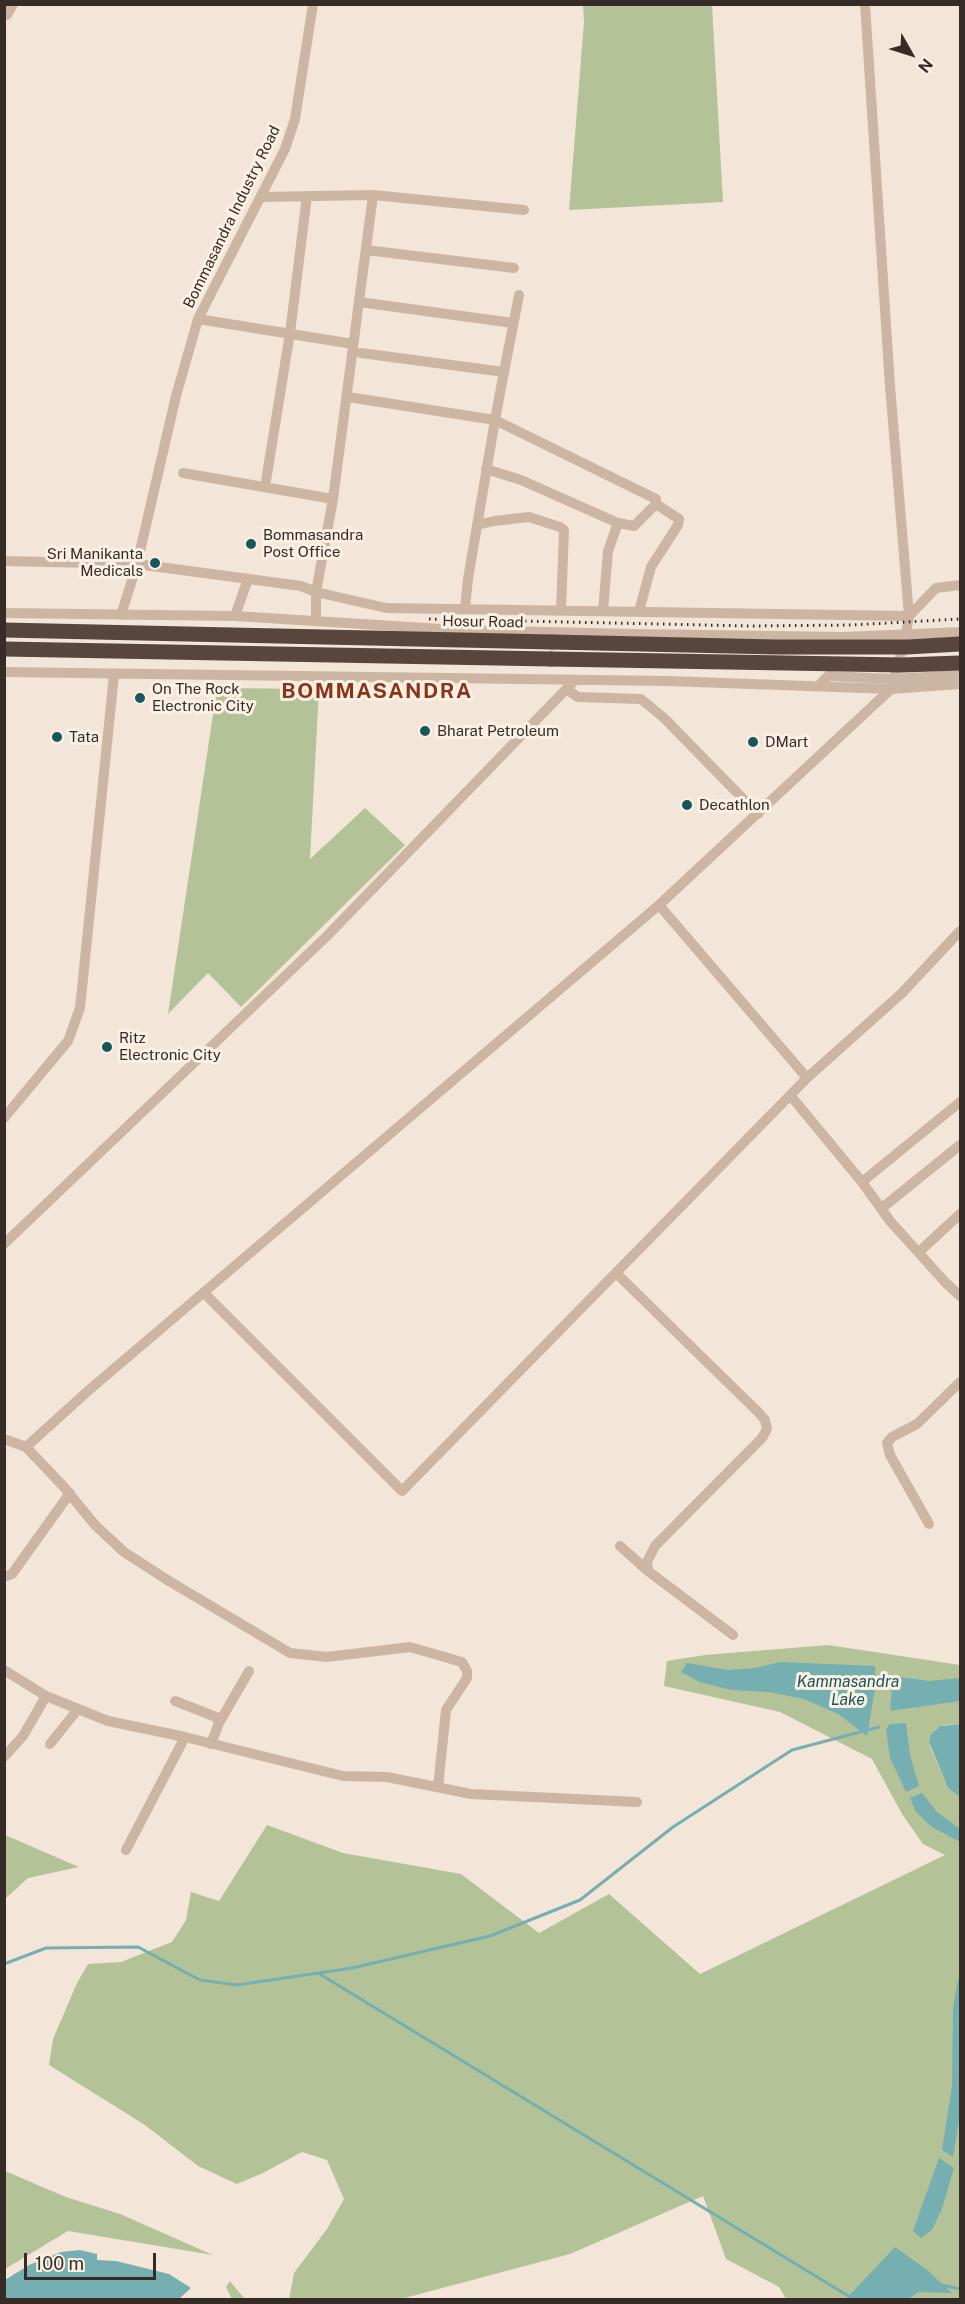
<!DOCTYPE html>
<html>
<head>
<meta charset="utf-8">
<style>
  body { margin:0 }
  #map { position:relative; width:965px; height:2304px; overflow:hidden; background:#f3e6d8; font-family:"Public Sans",sans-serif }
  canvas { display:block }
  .frame { position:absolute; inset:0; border:6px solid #362b26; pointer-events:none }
  .north { position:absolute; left:881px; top:24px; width:60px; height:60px; -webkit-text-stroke:4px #faf0e4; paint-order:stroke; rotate:129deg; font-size:16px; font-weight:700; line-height:24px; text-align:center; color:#362b26 }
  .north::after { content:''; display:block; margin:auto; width:21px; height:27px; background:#362b26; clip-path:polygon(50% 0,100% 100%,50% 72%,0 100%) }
  .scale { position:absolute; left:24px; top:2253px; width:132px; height:27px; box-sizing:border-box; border:3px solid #362b26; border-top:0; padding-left:8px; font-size:18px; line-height:21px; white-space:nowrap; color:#362b26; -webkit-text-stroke:4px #faf0e4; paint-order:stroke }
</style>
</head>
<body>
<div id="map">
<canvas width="965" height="2304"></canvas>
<div class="frame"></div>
<div class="north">N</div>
<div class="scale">100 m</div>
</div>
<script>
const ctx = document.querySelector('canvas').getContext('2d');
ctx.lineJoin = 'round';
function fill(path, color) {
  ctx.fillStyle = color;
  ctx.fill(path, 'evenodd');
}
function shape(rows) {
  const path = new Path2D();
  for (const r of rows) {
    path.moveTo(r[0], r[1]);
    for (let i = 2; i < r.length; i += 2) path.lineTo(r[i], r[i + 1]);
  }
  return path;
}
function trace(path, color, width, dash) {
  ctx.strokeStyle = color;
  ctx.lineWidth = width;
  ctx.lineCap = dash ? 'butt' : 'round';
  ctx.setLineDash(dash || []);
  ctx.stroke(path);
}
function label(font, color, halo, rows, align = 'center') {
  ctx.font = font + ' "Public Sans",sans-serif';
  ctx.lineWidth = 6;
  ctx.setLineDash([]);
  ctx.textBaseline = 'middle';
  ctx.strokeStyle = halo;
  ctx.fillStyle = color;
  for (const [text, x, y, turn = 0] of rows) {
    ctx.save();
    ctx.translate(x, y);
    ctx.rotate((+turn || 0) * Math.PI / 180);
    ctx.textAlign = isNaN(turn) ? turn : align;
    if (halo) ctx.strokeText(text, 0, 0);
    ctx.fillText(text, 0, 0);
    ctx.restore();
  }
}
const green = shape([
  [583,5,712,5,723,202,569,210,584,22],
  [217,688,319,689,310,859,365,808,405,845,241,1007,208,973,168,1014],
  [828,1645,960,1665,960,1724,944,1725,937,1728,934,1731,930,1746,948,1788,960,1797,960,2239,959,2247,960,2253,960,2299,786,2299,779,2287,726,2259,703,2196,570,2254,401,2299,289,2299,294,2273,327,2229,344,2199,327,2160,302,2152,263,2173,237,2184,198,2166,145,2125,49,2065,53,2039,77,1983,88,1964,121,1962,172,1942,186,1920,191,1892,219,1901,267,1825,343,1853,461,1874,539,1933,609,1894,700,1974,945,1855,923,1844,902,1814,872,1759,780,1712,664,1686,667,1661,705,1655],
  [5,1835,79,1867,28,1878,5,1899],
  [5,2171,66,2197,120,2214,213,2255,68,2231,5,2269],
  [230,2281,238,2291,245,2299,232,2299,226,2287]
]);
const water = shape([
  [780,1662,875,1666,876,1683,867,1736,838,1714,804,1699,769,1692,731,1690,700,1682,681,1672,687,1663,728,1670,755,1668],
  [893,1676,929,1681,960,1678,960,1701,890,1711],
  [906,1723,910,1755,919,1786,906,1792,890,1758,886,1729,890,1724],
  [960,1724,960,1797,948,1788,929,1742,931,1734,940,1726],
  [922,1793,937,1812,960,1829,960,1842,932,1827,916,1812,910,1798],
  [958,1979,960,1979,960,2114,953,2157,942,2150,952,2086,953,2009],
  [939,2158,954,2168,942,2209,932,2230,921,2238,913,2231],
  [895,2247,926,2269,952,2293,918,2292,908,2299,846,2299],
  [80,2250,97,2254,97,2260,116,2261,169,2274,191,2288,179,2299,5,2299,5,2280,29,2265,61,2252]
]);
const stream = shape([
  [4,1964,46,1948,138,1947,200,1980,237,1985,352,1968,490,1936,580,1900,673,1827,792,1750,879,1727],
  [318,1973,855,2300],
  [942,2285,960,2289]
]);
const minor = shape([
  [4,15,7,15,13,4],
  [261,197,373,195],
  [366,250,514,268],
  [359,302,513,323],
  [198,319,353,344],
  [361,353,504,372,519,295],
  [348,397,495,420,468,579,465,608],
  [486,469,521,480,618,523,634,526,656,504,656,499,495,420,504,372],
  [183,473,333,499],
  [265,487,290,333,307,196],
  [477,525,494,521,529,517,560,527,564,530,561,610],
  [4,561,137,564,301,586,316,592,386,608,909,616,936,588,960,585],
  [603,611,608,551,618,523],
  [639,611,651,567,678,525,679,519,656,504],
  [4,613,235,616,457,630,635,634,843,637,960,632],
  [121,615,137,564,176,396,198,319,285,149,295,119,313,4],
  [235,616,248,579],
  [316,621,316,592,333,499,373,195,524,210],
  [4,672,668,681,891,689,960,684],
  [817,687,828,676,893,679,960,675],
  [566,689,578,697,641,699,664,718,758,814],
  [659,905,807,1078],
  [790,1095,862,1182,890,1221,945,1282,960,1296],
  [4,1118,68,1041,80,1008,114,675],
  [862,1182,960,1102],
  [882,1208,960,1145],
  [4,1244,326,937,575,680],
  [919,1252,960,1214],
  [616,1273,759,1413,765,1420,767,1429,762,1438,655,1546,647,1562,648,1571],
  [204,1293,402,1491,807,1078,902,993,960,931],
  [4,1439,26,1447,63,1486,95,1525,124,1552,169,1581,290,1653,327,1657,410,1647,462,1662,467,1671,467,1678,446,1710,438,1787],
  [26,1447,89,1390,659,905,891,689,906,634,909,616,890,386,865,4],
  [929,1524,890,1455,887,1443,892,1437,917,1424,960,1382],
  [620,1546,648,1571,733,1635],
  [4,1577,12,1574,70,1493],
  [4,1670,46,1696,108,1721,185,1737,343,1776,387,1777,471,1794,637,1802],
  [175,1701,216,1717,219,1723,211,1744],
  [219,1723,249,1671],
  [50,1744,78,1709],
  [4,1757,23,1736,46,1696],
  [126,1850,185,1737]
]);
const highway = shape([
  [4,630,552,642],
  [4,649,551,659]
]);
const rail = shape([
  [429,619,751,626,851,625,960,619]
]);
const highwayBridge = shape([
  [552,642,776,647,907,647,960,644],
  [551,659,903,665,960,663]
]);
const markers = [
  [251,544,6,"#19565a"],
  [155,563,6,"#19565a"],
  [140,698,6,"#19565a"],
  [425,731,6,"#19565a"],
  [57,737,6,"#19565a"],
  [753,742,6,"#19565a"],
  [687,805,6,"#19565a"],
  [107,1047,6,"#19565a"]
];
const streetNames = [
  ["Bommasandra Industry Road",232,217,-64],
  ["Hosur Road",483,622,1]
];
const poiNames = [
  ["Bommasandra",263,535],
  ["Post Office",263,552],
  ["Sri Manikanta",143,554,"right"],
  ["Medicals",143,571,"right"],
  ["On The Rock",152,689],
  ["Electronic City",152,706],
  ["Bharat Petroleum",437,731],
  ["Tata",69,737],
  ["DMart",765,742],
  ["Decathlon",699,805],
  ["Ritz",119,1038],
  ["Electronic City",119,1055]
];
const waterNames = [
  ["Kammasandra",848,1682],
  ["Lake",848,1700]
];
const districtNames = [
  ["BOMMASANDRA",377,692]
];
fill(green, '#b4c397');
fill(water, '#75afb2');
trace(stream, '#75afb2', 3);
trace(minor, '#ccb6a3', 10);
trace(highway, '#58453c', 15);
trace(rail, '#362b26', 3, [1.5, 4.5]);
trace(highwayBridge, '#58453c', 15);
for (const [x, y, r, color] of markers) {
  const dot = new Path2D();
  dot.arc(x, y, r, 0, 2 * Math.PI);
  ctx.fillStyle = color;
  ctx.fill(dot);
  trace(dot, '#faf0e4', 2);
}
label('15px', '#362b26', '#faf0e4', streetNames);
label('15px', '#362b26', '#faf0e4', poiNames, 'left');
label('italic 16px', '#19565a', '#faf0e4', waterNames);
ctx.letterSpacing = '1.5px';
label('bold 21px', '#8a3419', '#faf0e4', districtNames);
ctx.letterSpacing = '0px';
</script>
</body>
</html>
